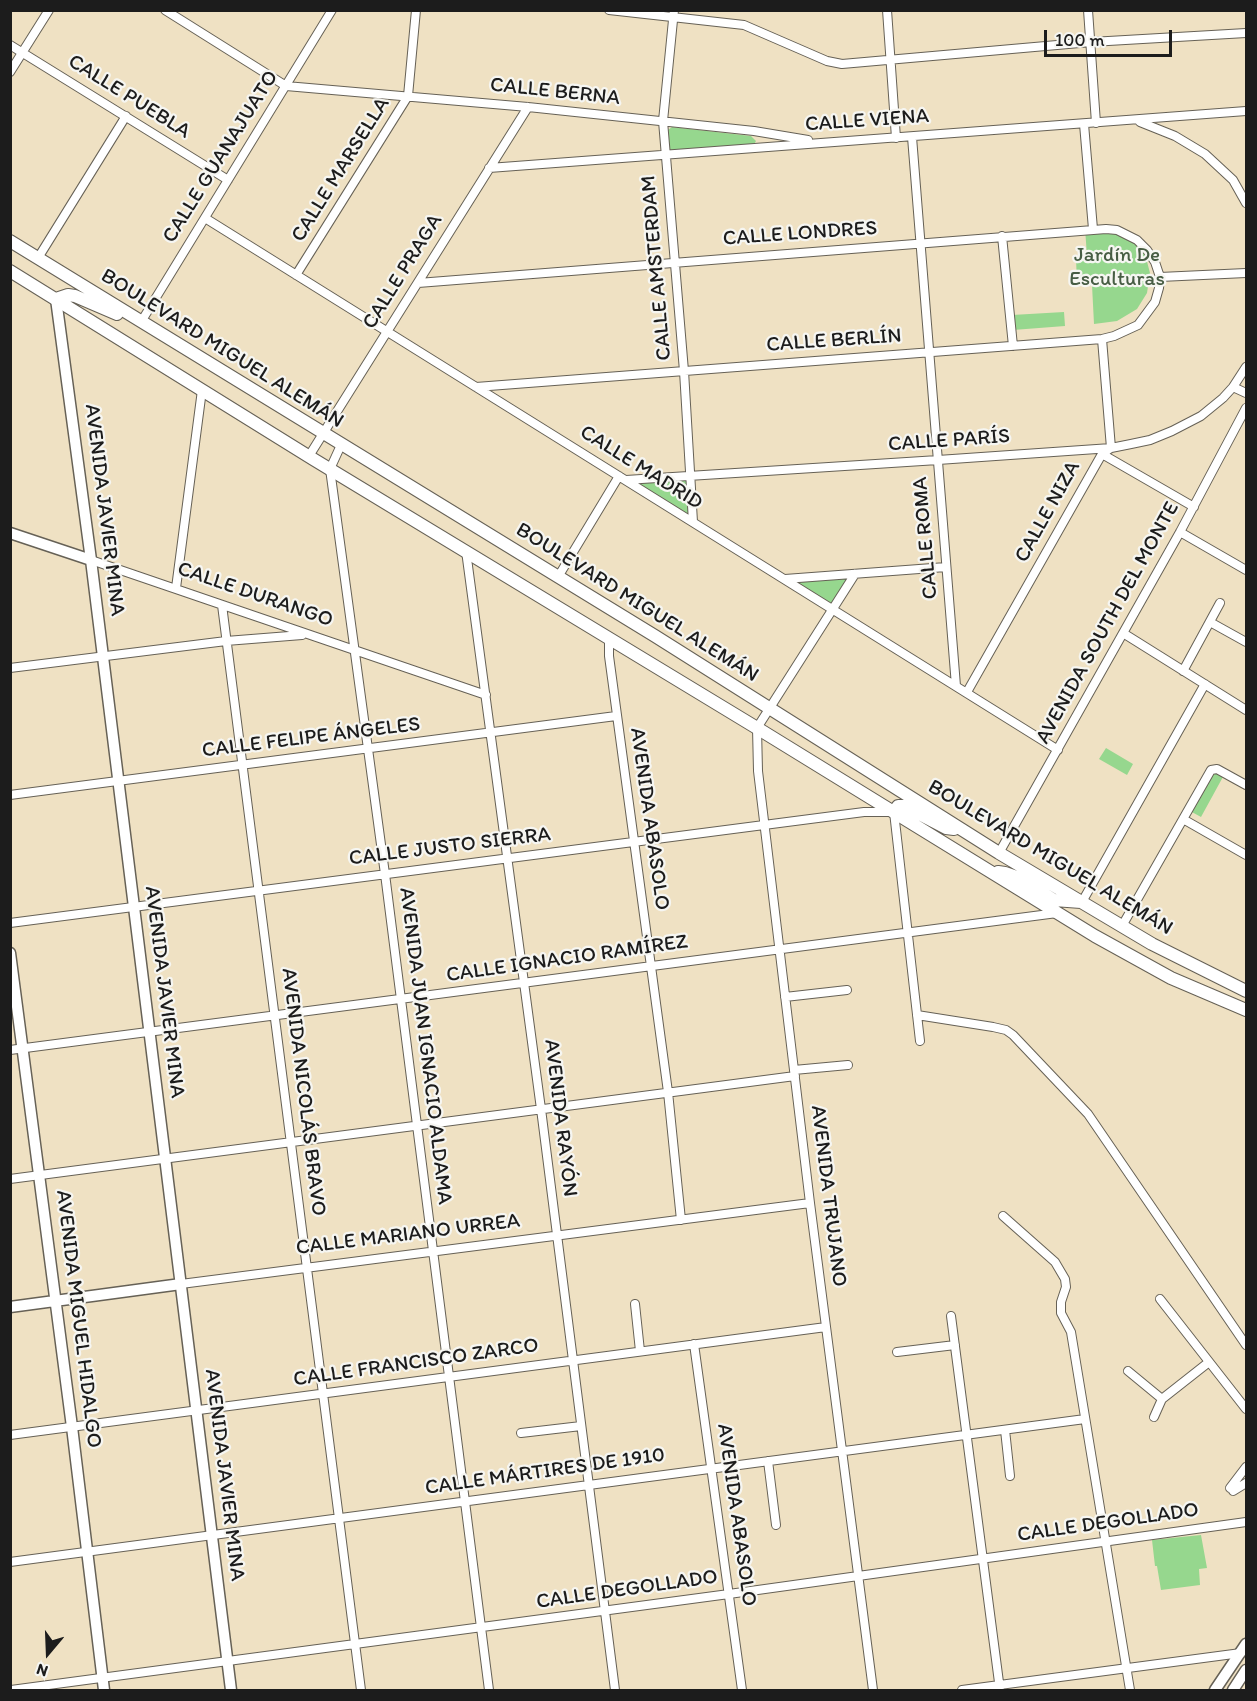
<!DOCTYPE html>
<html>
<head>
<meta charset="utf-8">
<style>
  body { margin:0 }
  #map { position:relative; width:1257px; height:1701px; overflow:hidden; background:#efe1c3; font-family:Itim,sans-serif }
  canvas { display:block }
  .frame { position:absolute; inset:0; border:12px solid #1c1c1c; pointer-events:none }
  .north { position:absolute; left:18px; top:1623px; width:60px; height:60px; -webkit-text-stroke:4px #f6f6f2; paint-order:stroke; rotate:199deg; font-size:16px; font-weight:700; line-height:24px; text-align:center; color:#1c1c1c }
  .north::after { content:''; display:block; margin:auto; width:21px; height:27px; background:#1c1c1c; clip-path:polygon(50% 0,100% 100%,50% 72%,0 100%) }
  .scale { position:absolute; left:1044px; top:30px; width:128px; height:27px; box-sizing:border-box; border:3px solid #1c1c1c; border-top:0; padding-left:8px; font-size:18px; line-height:21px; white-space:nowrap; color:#1c1c1c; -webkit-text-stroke:4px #f6f6f2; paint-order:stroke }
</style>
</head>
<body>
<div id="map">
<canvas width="1257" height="1701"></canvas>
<div class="frame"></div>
<div class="north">N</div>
<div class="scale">100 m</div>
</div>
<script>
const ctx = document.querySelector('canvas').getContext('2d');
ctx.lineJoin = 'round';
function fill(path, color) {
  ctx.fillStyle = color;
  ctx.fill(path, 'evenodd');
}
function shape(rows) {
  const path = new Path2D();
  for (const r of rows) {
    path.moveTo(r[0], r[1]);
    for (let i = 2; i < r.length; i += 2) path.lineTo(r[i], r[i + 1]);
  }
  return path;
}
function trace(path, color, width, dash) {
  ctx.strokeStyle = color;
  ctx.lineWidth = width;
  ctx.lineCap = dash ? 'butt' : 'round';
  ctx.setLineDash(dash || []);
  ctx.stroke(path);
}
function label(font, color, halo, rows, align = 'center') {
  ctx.font = font + ' Itim,sans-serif';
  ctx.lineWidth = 4.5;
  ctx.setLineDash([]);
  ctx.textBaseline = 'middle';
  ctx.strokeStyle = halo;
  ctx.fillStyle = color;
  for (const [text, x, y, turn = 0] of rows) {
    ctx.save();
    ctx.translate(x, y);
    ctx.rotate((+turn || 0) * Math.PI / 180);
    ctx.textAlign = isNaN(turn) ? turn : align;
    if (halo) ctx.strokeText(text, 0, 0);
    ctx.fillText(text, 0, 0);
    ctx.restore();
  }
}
const green = shape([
  [672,127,751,136,756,141,753,146,672,151,669,148,668,130],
  [1100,227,1134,239,1145,254,1150,273,1147,293,1137,309,1117,321,1094,324,1092,285,1077,286,1076,257,1087,256,1085,228],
  [1064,312,1065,326,1013,330,1012,315],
  [692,476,693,520,630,480],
  [852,573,830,606,782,576],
  [1106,748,1133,764,1127,775,1099,759],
  [1211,769,1224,775,1201,817,1190,811],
  [1201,1535,1207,1568,1199,1569,1200,1585,1161,1590,1157,1566,1155,1566,1152,1540]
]);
const minor = shape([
  [165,10,286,86,528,107,754,131,808,140],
  [609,10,744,25,827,61,842,64,1091,42,1246,33],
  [674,10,663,121,684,371,693,522],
  [887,10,896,138],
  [1088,10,1096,123],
  [10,45,228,180],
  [10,72,49,10],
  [1140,122,1175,136,1205,154,1233,180,1246,203],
  [1084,124,1093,229],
  [912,137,956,686],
  [489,168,1246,111],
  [205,218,1058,750],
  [1002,236,1013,346],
  [38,258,126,116],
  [296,275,408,96,416,10],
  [1160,277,1246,273],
  [418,283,1106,229,1117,230,1137,240,1147,250,1155,262,1160,277,1159,288,1155,302,1138,325,1114,336,1102,339,476,387],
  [141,322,332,10],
  [1233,387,1246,393],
  [341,445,330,469,385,874,489,1690],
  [1102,454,1194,507],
  [309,456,528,107],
  [626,480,938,460,1111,448,1131,444,1150,440,1172,431,1201,416,1223,398,1233,387,1246,367],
  [1180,532,1246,570],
  [466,551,541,1109,615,1690],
  [91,560,486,695],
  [855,574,757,728,758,771,810,1203,873,1690],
  [558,577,619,476],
  [785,579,946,567],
  [176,588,202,390],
  [222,605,361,1690],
  [1210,622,1246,642],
  [1123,633,1246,710],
  [609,638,609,656,668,1092,681,1220],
  [10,668,226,641,302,635],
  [1183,671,1220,603],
  [967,692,1102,454,1111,448,1102,339],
  [10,795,616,716],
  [1183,819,1246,855],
  [999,853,1180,532,1246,408],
  [1082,902,1205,684],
  [10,923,864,812,894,812,920,1041],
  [1122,926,1211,770,1217,769,1246,785],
  [785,997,847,990],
  [917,1015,993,1027,1006,1030,1013,1035,1088,1114,1246,1345],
  [10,1050,1057,913],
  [794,1070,848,1065],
  [10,1179,795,1076],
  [1003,1216,1055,1262,1065,1279,1066,1287,1061,1302,1061,1313,1071,1332,1130,1690],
  [181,1284,810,1203],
  [1160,1299,1246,1409],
  [635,1304,640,1351],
  [951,1316,1000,1690],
  [694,1344,742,1690],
  [897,1352,955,1345],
  [1128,1371,1162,1399],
  [1154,1417,1162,1399,1209,1362],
  [1005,1430,1010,1476],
  [521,1433,581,1426],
  [10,1435,826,1327],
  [768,1461,776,1525],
  [1230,1488,1246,1467],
  [1233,1491,1246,1483],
  [10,1562,1085,1419],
  [11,1690,729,1594,1246,1522],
  [962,1690,1241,1653]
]);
const major = shape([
  [56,299,91,560,231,1690],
  [10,533,91,560],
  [10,953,72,1427,104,1690],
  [10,1307,181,1284],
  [1215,1690,1246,1644],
  [1233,1690,1246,1670]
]);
const highway = shape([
  [10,241,655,636,999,853,1152,944,1246,991],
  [10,271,313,459,757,728,1095,936,1171,978,1246,1010],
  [56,299,68,295,75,296,117,314],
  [894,812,898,806,904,806,946,828,954,829],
  [998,872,1005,873,1019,878,1054,900,1081,902]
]);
const streetNames = [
  ["CALLE BERNA",555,92,6],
  ["CALLE PUEBLA",129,97,32],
  ["CALLE VIENA",867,121,-4],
  ["CALLE GUANAJUATO",221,157,-58],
  ["CALLE MARSELLA",341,170,-58],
  ["CALLE LONDRES",800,234,-4],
  ["CALLE AMSTERDAM",657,268,-95],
  ["CALLE PRAGA",403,272,-58],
  ["CALLE BERLÍN",834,341,-4],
  ["BOULEVARD MIGUEL ALEMÁN",222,349,32],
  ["CALLE PARÍS",949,441,-4],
  ["CALLE MADRID",641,468,32],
  ["AVENIDA JAVIER MINA",104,510,83],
  ["CALLE NIZA",1048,512,-61],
  ["CALLE ROMA",926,538,-95],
  ["CALLE DURANGO",255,595,19],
  ["BOULEVARD MIGUEL ALEMÁN",637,603,32],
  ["AVENIDA SOUTH DEL MONTE",1108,623,-61],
  ["CALLE FELIPE ÁNGELES",311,738,-7],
  ["AVENIDA ABASOLO",649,819,82],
  ["CALLE JUSTO SIERRA",450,847,-7],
  ["BOULEVARD MIGUEL ALEMÁN",1050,858,31],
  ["CALLE IGNACIO RAMÍREZ",567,959,-8],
  ["AVENIDA JAVIER MINA",164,992,83],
  ["AVENIDA JUAN IGNACIO ALDAMA",425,1046,83],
  ["AVENIDA NICOLÁS BRAVO",303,1092,83],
  ["AVENIDA RAYÓN",560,1118,83],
  ["AVENIDA TRUJANO",828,1196,83],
  ["CALLE MARIANO URREA",408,1235,-7],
  ["AVENIDA MIGUEL HIDALGO",78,1319,83],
  ["CALLE FRANCISCO ZARCO",416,1363,-8],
  ["CALLE MÁRTIRES DE 1910",545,1472,-8],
  ["AVENIDA JAVIER MINA",224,1475,83],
  ["AVENIDA ABASOLO",736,1515,82],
  ["CALLE DEGOLLADO",1108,1523,-8],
  ["CALLE DEGOLLADO",627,1590,-8]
];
const parkNames = [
  ["Jardín De",1117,256],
  ["Esculturas",1117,280]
];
fill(green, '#96d78e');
trace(minor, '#666156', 10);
trace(major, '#666156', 13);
trace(highway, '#666156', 14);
trace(minor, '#fff', 8);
trace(major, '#fff', 10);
trace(highway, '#fff', 12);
label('21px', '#1c1c1c', '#f6f6f2', streetNames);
label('21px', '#475d44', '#f6f6f2', parkNames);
</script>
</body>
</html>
